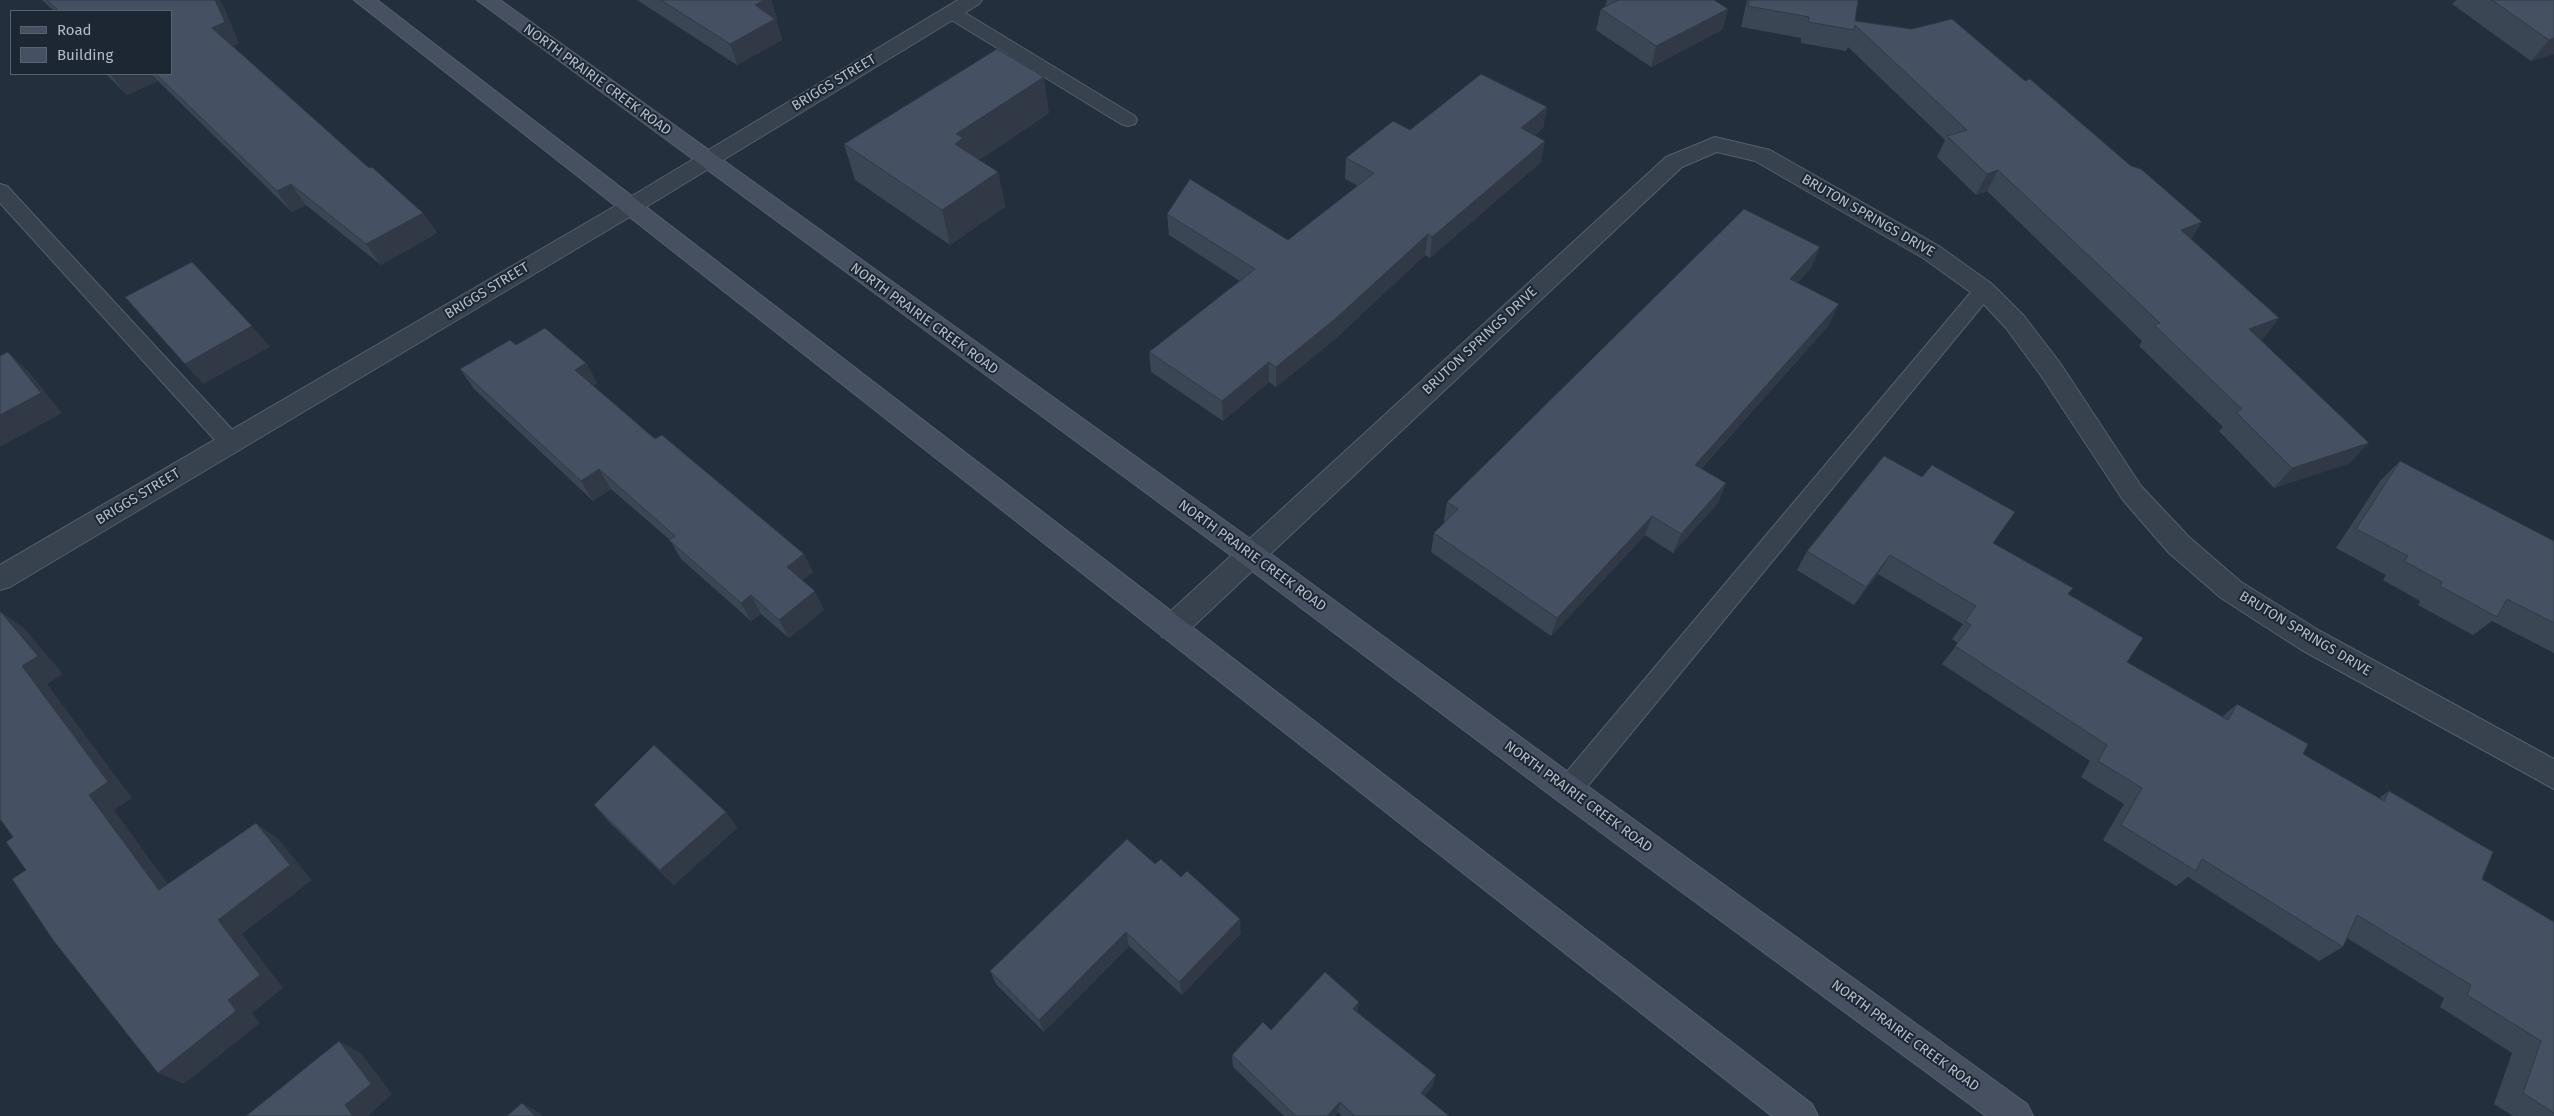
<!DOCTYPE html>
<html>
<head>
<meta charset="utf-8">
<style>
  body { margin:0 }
  #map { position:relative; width:2554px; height:1116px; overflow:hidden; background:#242f3e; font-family:"Fira Sans",sans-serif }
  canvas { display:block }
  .legend { position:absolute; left:10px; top:10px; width:162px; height:65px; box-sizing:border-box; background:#1d2633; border:1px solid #59626f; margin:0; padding:6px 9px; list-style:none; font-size:15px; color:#b4bcc9 }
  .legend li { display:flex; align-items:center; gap:10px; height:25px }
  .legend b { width:25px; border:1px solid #59626f }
</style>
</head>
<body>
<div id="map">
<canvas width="2554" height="1116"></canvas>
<ul class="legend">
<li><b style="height:6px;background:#465061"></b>Road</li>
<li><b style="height:14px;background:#455162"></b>Building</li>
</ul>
</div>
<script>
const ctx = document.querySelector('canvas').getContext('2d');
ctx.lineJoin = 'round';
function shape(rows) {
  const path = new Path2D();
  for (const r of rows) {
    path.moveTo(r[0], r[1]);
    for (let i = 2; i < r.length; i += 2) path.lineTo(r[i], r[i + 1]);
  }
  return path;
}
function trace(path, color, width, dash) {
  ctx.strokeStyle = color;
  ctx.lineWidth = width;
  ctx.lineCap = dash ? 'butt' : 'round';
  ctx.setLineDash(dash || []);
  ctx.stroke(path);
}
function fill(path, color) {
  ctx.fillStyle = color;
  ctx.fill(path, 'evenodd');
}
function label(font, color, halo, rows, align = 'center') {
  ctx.font = font + ' "Fira Sans",sans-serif';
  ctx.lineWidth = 4;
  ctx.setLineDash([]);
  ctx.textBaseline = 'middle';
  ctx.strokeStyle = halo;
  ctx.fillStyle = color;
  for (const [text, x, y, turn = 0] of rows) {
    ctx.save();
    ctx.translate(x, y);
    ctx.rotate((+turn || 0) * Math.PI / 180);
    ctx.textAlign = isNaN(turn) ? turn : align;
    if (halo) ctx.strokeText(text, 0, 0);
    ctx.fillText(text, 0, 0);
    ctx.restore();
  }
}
const service = shape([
  [951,7,957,8,1135,116,1137,120,1135,124,1128,126,1121,124,945,16,942,12,945,8,951,7],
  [0,184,7,186,239,437,242,443,239,449,231,452,223,449,0,203,0,184],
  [1984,283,1991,285,1994,290,1991,295,1577,799,1568,802,1559,799,1555,790,1559,781,1977,285,1984,283]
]);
const minor = shape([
  [1715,137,1770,150,1939,246,1992,284,2024,316,2060,363,2141,486,2189,537,2241,582,2320,631,2554,759,2554,789,2300,649,2221,598,2169,553,2123,500,2042,377,2006,328,1976,296,1923,258,1755,161,1717,152,1682,167,1182,637,1172,640,1162,637,1158,628,1162,619,1666,157,1715,137]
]);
const tertiary = shape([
  [958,0,982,0,979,4,638,212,10,587,0,590,0,565,622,202,958,0]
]);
const secondary = shape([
  [354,0,377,0,1812,1104,1818,1116,1772,1116,354,0],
  [477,0,500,0,1260,546,1579,780,2027,1104,2033,1116,1986,1116,1557,800,1240,562,477,0]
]);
const wall = shape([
  [42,0,219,0,223,6,239,43,233,46,369,168,423,213,437,233,381,265,306,205,292,212,158,81,127,95,106,74,171,74,171,11,54,11],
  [637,0,771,0,777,18,776,19,782,40,737,65],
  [1607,0,1714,0,1728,9,1722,30,1651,67,1596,30,1601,9,1605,6],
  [1747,0,1858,0,1855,21,2025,81,2131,166,2202,222,2191,239,2279,318,2263,339,2260,340,2350,463,2274,488,2219,431,2223,427,2139,346,2142,341,1987,191,1976,195,1937,157,1945,140,1848,47,1846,51,1801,43,1801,38,1741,27],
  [2456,0,2554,0,2554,54,2531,61,2452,4],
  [1547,107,1543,128,1535,135,1541,162,1430,258,1425,255,1334,340,1276,387,1269,382,1223,421,1151,372,1149,352,1240,281,1169,235,1167,214,1288,240,1358,186,1345,179,1346,158,1410,130],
  [1049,113,979,160,998,172,1005,207,950,245,855,180,844,144],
  [1820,247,1811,268,1797,283,1829,325,1701,469,1726,483,1718,503,1673,553,1645,535,1551,636,1431,552,1434,533,1445,522,1444,521,1447,502],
  [516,345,586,363,597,383,593,386,813,572,802,580,824,610,789,638,761,614,751,621,681,559,670,540,611,489,593,501,474,389,460,369],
  [2400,461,2554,541,2554,653,2492,621,2473,635,2418,605,2420,601,2383,580,2386,575,2336,548,2380,481],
  [1993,543,2068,594,2127,662,2222,717,2237,704,2303,754,2379,798,2389,791,2482,879,2554,922,2554,1116,2513,1116,2494,1104,2512,1053,2440,1007,2444,998,2347,938,2343,947,2319,961,2188,877,2176,886,2103,840,2124,804,2081,777,2090,761,1942,664,1958,643,1952,639,1963,624,1878,574,1854,605,1797,570,1807,551],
  [594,805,726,812,737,828,674,885,608,821],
  [1155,864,1241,933,1182,995,1129,946,1044,1032,996,984,990,971],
  [1357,1012,1433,1086,1424,1096,1449,1116,1342,1116,1338,1112,1335,1116,1284,1116,1233,1067,1232,1055,1271,1030]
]);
const shadedWall = shape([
  [215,0,219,0,223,6,239,43,227,49,212,28],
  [764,0,771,0,777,18,776,19,782,40,737,65,730,44,755,5],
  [1728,9,1722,30,1651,67,1656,46],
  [2554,38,2554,54,2531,61,2549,40],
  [110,74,152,74,158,81,127,95],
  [1044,77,1049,113,970,166,955,144,956,134],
  [1547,107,1543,128,1518,149,1521,128],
  [1545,141,1541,162,1430,258,1432,237],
  [1998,170,1987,191,1976,195,1987,174],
  [998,172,1005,207,950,245,942,210],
  [291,184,306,205,292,212,277,191],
  [423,213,437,233,381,265,366,244],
  [2202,222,2188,243,2181,230],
  [1428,234,1425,255,1334,340,1276,387,1276,367],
  [1820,247,1811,268,1782,300,1790,279],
  [1839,304,1829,325,1687,484,1695,465],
  [2279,318,2263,339,2233,349,2249,329],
  [252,326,270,347,203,384,185,364],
  [8,352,29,372,62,413,0,447,0,415],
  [1269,362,1269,382,1223,421,1222,401],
  [586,363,597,383,587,390,575,370],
  [2369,443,2350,463,2274,488,2292,468],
  [599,469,611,489,593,501,581,481],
  [1726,483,1718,503,1673,553,1681,534],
  [1652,516,1645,535,1551,636,1557,618],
  [804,554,813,572,796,585,787,567],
  [1890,555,1878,574,1854,605,1866,587],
  [815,591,824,610,789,638,779,620],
  [751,595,761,614,751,621,741,603],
  [0,611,24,628,63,674,47,684,132,798,114,810,183,905,159,890,89,795,22,666],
  [726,812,737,828,674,885,660,870],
  [256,823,278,839,312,880,242,934,283,988,252,1013,260,1023,184,1084,158,1073,228,1000,218,920],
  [1240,919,1241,933,1182,995,1179,982],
  [1126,932,1129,946,1044,1032,1039,1020],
  [1359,1002,1357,1014,1353,1009],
  [339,1041,361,1053,392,1094,368,1116,353,1116,345,1105],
  [1436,1075,1433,1086,1418,1104,1421,1093],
  [1340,1102,1338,1112,1335,1116,1327,1116],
  [522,1103,540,1113,542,1116,535,1116]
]);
const building = shape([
  [47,0,215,0,225,22,212,28,369,168,372,167,423,213,366,244,291,184,277,191,156,74,171,74,171,11,59,11,47,0],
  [661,0,764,0,755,5,775,19,730,44,661,0],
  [1618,0,1714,0,1728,9,1656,46,1601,9,1618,0],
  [1749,0,1858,0,1855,21,1912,29,1952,19,2025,81,2030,79,2131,166,2141,169,2202,222,2181,230,2279,318,2249,329,2369,443,2292,468,2236,412,2242,409,2154,325,2160,323,1998,170,1987,174,1947,136,1967,130,1855,25,1854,30,1808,22,1809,17,1748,6,1749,0],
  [2492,0,2554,0,2554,38,2549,40,2492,0],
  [997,49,1044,77,956,134,963,138,955,144,998,172,942,210,844,144,997,49],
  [1481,74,1547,107,1521,128,1545,141,1432,237,1428,234,1335,319,1276,367,1269,362,1222,401,1149,352,1255,269,1167,214,1190,179,1288,240,1374,173,1346,158,1393,121,1410,130,1481,74],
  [1744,209,1820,247,1790,279,1839,304,1695,465,1726,483,1681,534,1652,516,1557,618,1434,533,1458,509,1447,502,1744,209],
  [192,262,252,326,185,364,125,297,192,262],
  [545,328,586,363,575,370,655,439,662,435,804,554,787,567,815,591,779,620,751,595,741,603,669,540,675,536,599,469,581,481,460,369,510,340,516,345,545,328],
  [8,352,41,393,0,415,0,356,8,352],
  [1884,456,1922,477,1932,465,2015,512,1993,543,2073,588,2068,594,2143,638,2127,662,2228,720,2237,704,2308,744,2303,754,2384,801,2389,791,2493,852,2482,879,2554,922,2554,1113,2523,1093,2541,1041,2467,995,2471,985,2357,915,2343,947,2202,859,2196,871,2121,825,2142,788,2098,761,2107,745,1955,646,1971,625,1965,621,1976,606,1890,555,1866,587,1807,551,1884,456],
  [2400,461,2554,541,2554,623,2507,599,2497,617,2440,586,2442,582,2404,561,2408,556,2356,529,2400,461],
  [0,611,38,656,22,666,108,782,89,795,159,890,256,823,290,865,218,920,260,975,228,1000,236,1011,158,1073,53,940,12,879,26,870,6,842,13,837,0,819,0,611],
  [654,745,726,812,660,870,594,805,654,745],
  [1127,839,1155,864,1161,859,1181,877,1187,871,1240,919,1179,982,1126,932,1039,1020,990,971,1127,839],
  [1325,972,1359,1002,1353,1009,1436,1075,1421,1093,1449,1116,1355,1116,1340,1102,1327,1116,1296,1116,1232,1055,1263,1022,1271,1030,1325,972],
  [339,1041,371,1084,345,1105,353,1116,246,1116,339,1041],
  [522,1103,535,1116,507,1116,522,1103]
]);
const streetNames = [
  ["NORTH PRAIRIE CREEK ROAD",597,80,36],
  ["BRIGGS STREET",834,83,-31],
  ["BRUTON SPRINGS DRIVE",1868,216,30],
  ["BRIGGS STREET",487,291,-31],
  ["NORTH PRAIRIE CREEK ROAD",924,319,36],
  ["BRUTON SPRINGS DRIVE",1480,341,-43],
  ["BRIGGS STREET",138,497,-31],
  ["NORTH PRAIRIE CREEK ROAD",1252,556,36],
  ["BRUTON SPRINGS DRIVE",2305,634,31],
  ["NORTH PRAIRIE CREEK ROAD",1578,797,36],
  ["NORTH PRAIRIE CREEK ROAD",1905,1036,36]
];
trace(service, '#565f6c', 2);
trace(minor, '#565f6c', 2);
trace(tertiary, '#565f6c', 2);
trace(secondary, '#565f6c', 2);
fill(service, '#38414e');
fill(minor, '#38414e');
fill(tertiary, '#38414e');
fill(secondary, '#465061');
fill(wall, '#3b4654');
fill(shadedWall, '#303945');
fill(building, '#455162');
trace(building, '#303945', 1);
label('14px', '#b4bcc9', '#1d2633', streetNames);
</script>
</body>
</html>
